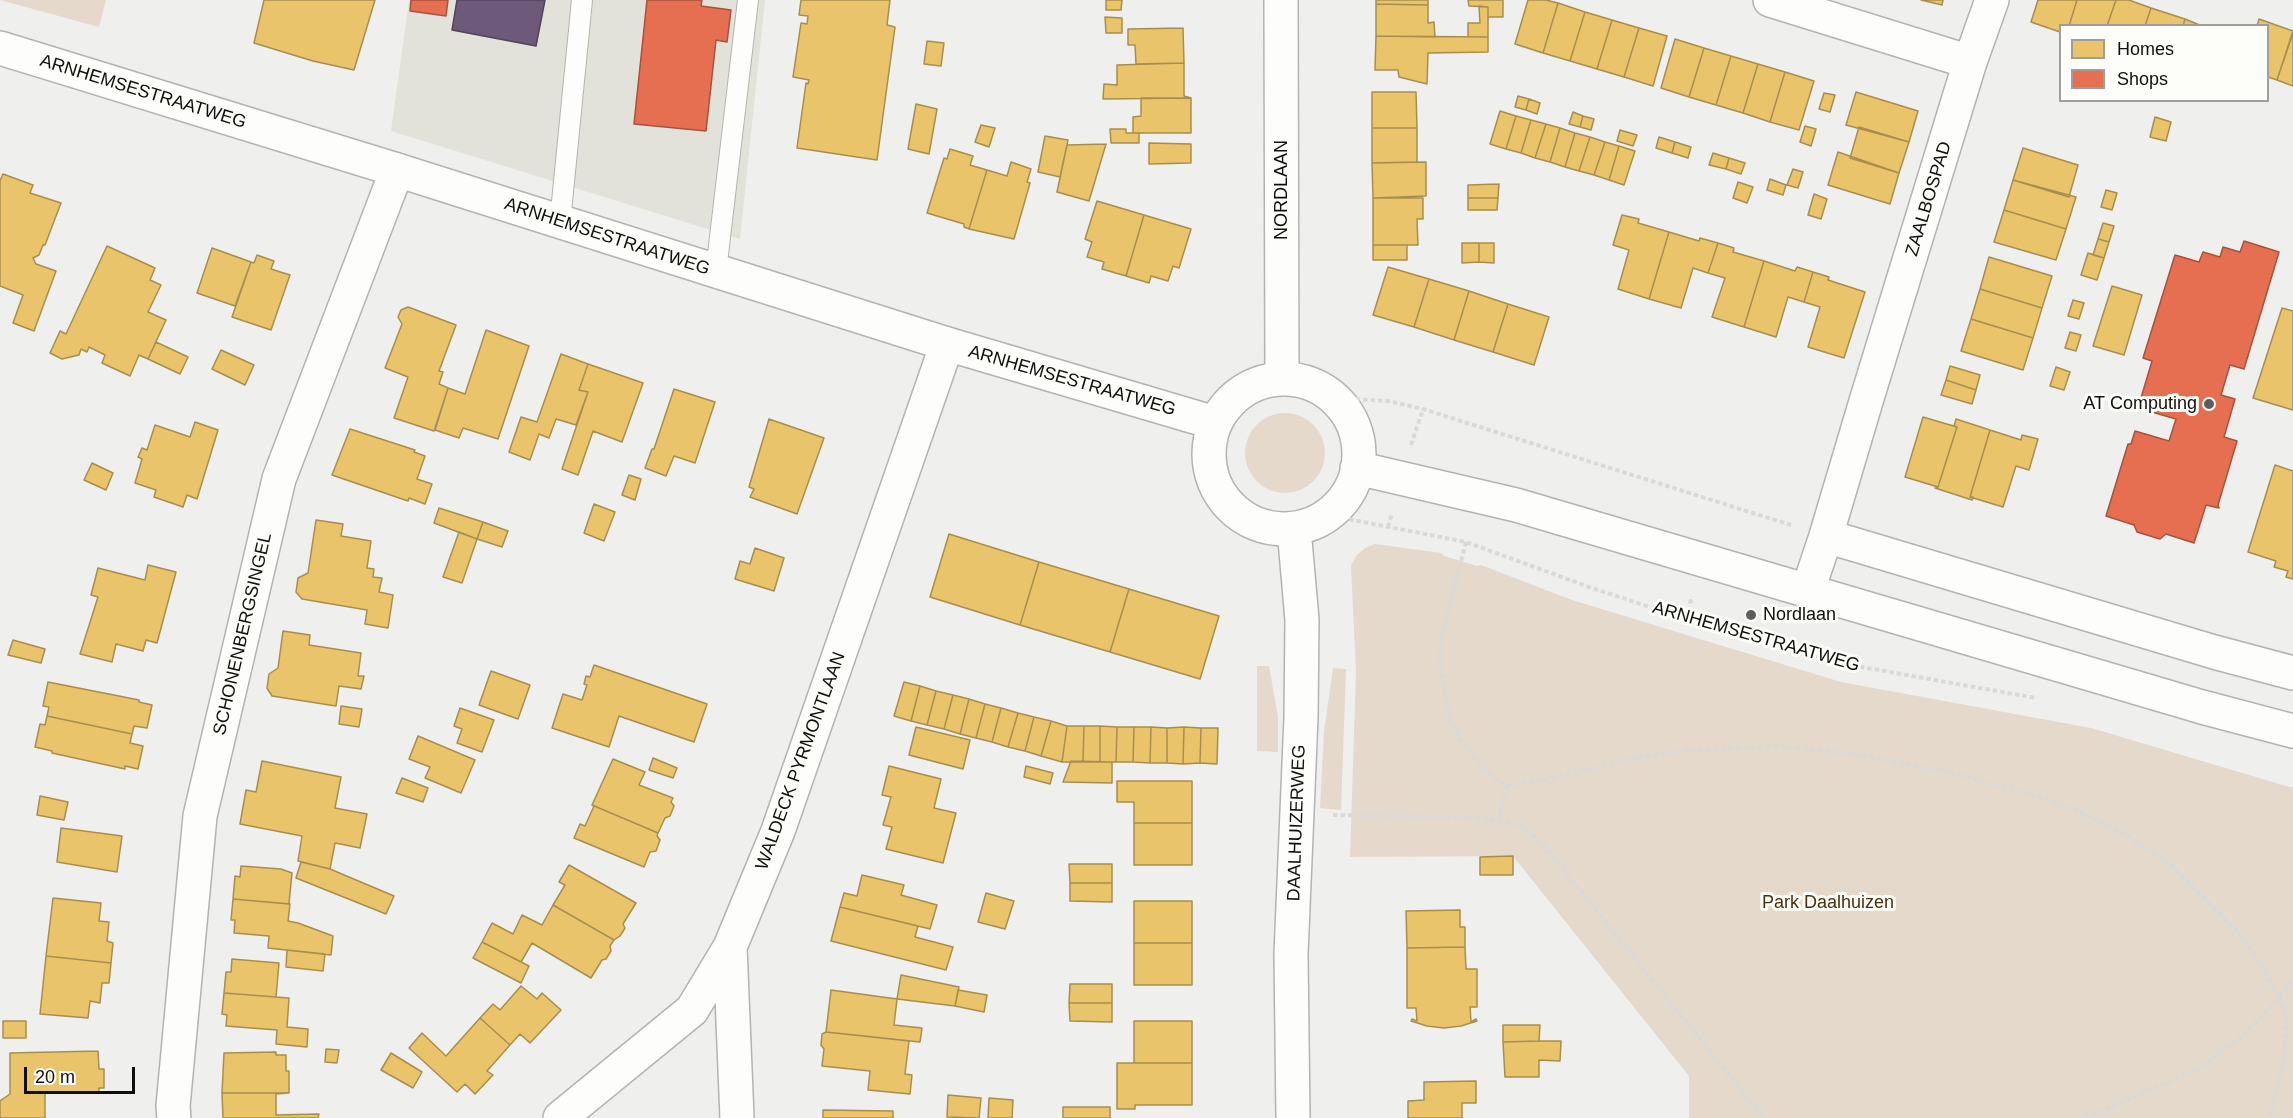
<!DOCTYPE html>
<html>
<head>
<meta charset="utf-8">
<style>
  body { margin:0 }
  #map { position:relative; width:2293px; height:1118px; overflow:hidden; background:#efefed; font-family:Arial,sans-serif }
  canvas { display:block }
  .legend { position:absolute; left:2059px; top:24px; width:210px; height:78px; box-sizing:border-box; background:#fdfdf9; border:2px solid #9e9e9b; margin:0; padding:8px 10px; list-style:none; font-size:18px; color:#0f0f0e }
  .legend li { display:flex; align-items:center; gap:12px; height:30px }
  .legend b { width:30px; border:2px solid #9e9e9b }
  .scale { position:absolute; left:24px; top:1067px; width:111px; height:27px; box-sizing:border-box; border:3px solid #0f0f0e; border-top:0; padding-left:8px; font-size:18px; line-height:21px; white-space:nowrap; color:#0f0f0e; -webkit-text-stroke:4px #fdfdf9; paint-order:stroke }
</style>
</head>
<body>
<div id="map">
<canvas width="2293" height="1118"></canvas>
<ul class="legend">
<li><b style="height:16px;background:#e9c46a"></b>Homes</li>
<li><b style="height:16px;background:#e76f51"></b>Shops</li>
</ul>
<div class="scale">20 m</div>
</div>
<script>
const ctx = document.querySelector('canvas').getContext('2d');
ctx.lineJoin = 'round';
function fill(path, color) {
  ctx.fillStyle = color;
  ctx.fill(path, 'evenodd');
}
function shape(rows) {
  const path = new Path2D();
  for (const r of rows) {
    if (r.length === 3) {
      path.moveTo(r[0] + r[2], r[1]);
      path.arc(r[0], r[1], r[2], 0, 2 * Math.PI);
      continue;
    }
    path.moveTo(r[0], r[1]);
    for (let i = 2; i < r.length; i += 2) path.lineTo(r[i], r[i + 1]);
  }
  return path;
}
function trace(path, color, width, dash) {
  ctx.strokeStyle = color;
  ctx.lineWidth = width;
  ctx.lineCap = dash ? 'butt' : 'round';
  ctx.setLineDash(dash || []);
  ctx.stroke(path);
}
function label(font, color, halo, rows, align = 'center') {
  ctx.font = font + ' Arial,sans-serif';
  ctx.lineWidth = 6;
  ctx.setLineDash([]);
  ctx.textBaseline = 'middle';
  ctx.strokeStyle = halo;
  ctx.fillStyle = color;
  for (const [text, x, y, turn = 0] of rows) {
    ctx.save();
    ctx.translate(x, y);
    ctx.rotate((+turn || 0) * Math.PI / 180);
    ctx.textAlign = isNaN(turn) ? turn : align;
    if (halo) ctx.strokeText(text, 0, 0);
    ctx.fillText(text, 0, 0);
    ctx.restore();
  }
}
const built = shape([
  [409,0,765,0,740,239,391,131]
]);
const green = shape([
  [0,0,106,0,99,27],
  [1285,453,40],
  [1375,544,1441,553,1444,556,1477,566,1481,565,1572,600,1841,682,2091,728,2293,788,2293,1118,1689,1118,1689,1076,1513,856,1350,857,1356,672,1351,565,1357,555,1365,548],
  [1257,666,1269,666,1278,717,1278,752,1257,751],
  [1333,668,1346,669,1341,810,1320,808,1324,732]
]);
const homes = shape([
  [264,0,375,0,354,70,313,61,254,43,264,0],
  [801,0,890,0,887,25,895,27,877,160,797,148,806,83,808,84,809,80,793,77,801,23,807,24,808,16,799,15,801,0],
  [1106,0,1122,0,1121,10,1106,10,1106,0],
  [1376,0,1428,0,1428,5,1376,4,1376,0],
  [1468,0,1503,0,1503,17,1488,17,1488,7,1469,6,1468,0],
  [1528,0,1546,0,1558,3,1543,53,1515,44,1528,0],
  [1921,0,1943,0,1942,5,1921,0],
  [2038,0,2077,0,2069,26,2060,26,2060,32,2031,22,2038,0],
  [2077,0,2116,0,2107,26,2069,26,2077,0],
  [2116,0,2129,0,2151,8,2145,26,2107,26,2116,0],
  [1558,3,1585,12,1570,61,1543,53,1558,3],
  [1376,4,1428,5,1428,23,1434,22,1435,37,1376,36,1376,4],
  [1479,6,1488,7,1488,37,1468,37,1468,23,1480,23,1479,6],
  [2151,8,2185,19,2183,26,2145,26,2151,8],
  [1585,12,1612,20,1597,69,1570,61,1585,12],
  [1105,17,1122,18,1122,33,1106,33,1105,17],
  [2185,19,2202,26,2183,26,2185,19],
  [2259,19,2293,31,2277,80,2268,77,2268,26,2257,26,2259,19],
  [1612,20,1639,28,1624,77,1597,69,1612,20],
  [1183,28,1184,63,1136,64,1135,45,1128,45,1128,29,1183,28],
  [1639,28,1667,36,1653,86,1624,77,1639,28],
  [2293,33,2293,86,2277,80,2293,33],
  [1376,36,1488,37,1488,52,1428,53,1427,84,1399,77,1398,70,1375,70,1376,36],
  [1675,39,1704,48,1689,97,1661,88,1675,39],
  [927,41,944,43,941,66,924,64,927,41],
  [1704,48,1731,56,1716,105,1689,97,1704,48],
  [1731,56,1758,64,1743,113,1716,105,1731,56],
  [1184,63,1184,96,1191,98,1103,99,1104,84,1117,85,1117,65,1184,63],
  [1758,64,1785,72,1770,122,1743,113,1758,64],
  [1785,72,1814,81,1799,130,1770,122,1785,72],
  [1372,92,1416,92,1417,128,1372,128,1372,92],
  [1856,92,1918,111,1909,142,1846,125,1856,92],
  [1824,93,1835,95,1830,112,1819,109,1824,93],
  [1518,96,1529,99,1526,110,1515,107,1518,96],
  [1141,98,1191,98,1191,133,1133,133,1133,117,1141,116,1141,98],
  [1529,99,1540,103,1537,114,1526,110,1529,99],
  [916,104,937,109,929,154,908,149,916,104],
  [1500,111,1516,116,1506,149,1490,144,1500,111],
  [1573,112,1583,116,1580,127,1569,124,1573,112],
  [1516,116,1531,120,1521,153,1506,149,1516,116],
  [1583,116,1594,119,1591,130,1580,127,1583,116],
  [2155,117,2171,122,2166,141,2150,137,2155,117],
  [1531,120,1546,124,1535,158,1521,153,1531,120],
  [1546,124,1560,128,1550,162,1535,158,1546,124],
  [981,125,995,128,989,147,975,142,981,125],
  [1805,126,1816,129,1811,146,1800,142,1805,126],
  [1859,127,1909,142,1899,173,1850,158,1859,127],
  [1372,128,1417,128,1417,162,1372,163,1372,128],
  [1560,128,1575,133,1565,167,1550,162,1560,128],
  [1110,129,1126,129,1126,133,1139,133,1139,143,1111,143,1110,129],
  [1620,130,1637,135,1633,146,1617,141,1620,130],
  [1575,133,1590,137,1579,171,1565,167,1575,133],
  [1045,136,1068,140,1060,177,1038,172,1045,136],
  [1590,137,1605,142,1594,175,1579,171,1590,137],
  [1659,137,1675,142,1672,153,1656,148,1659,137],
  [1605,142,1619,146,1609,180,1594,175,1605,142],
  [1675,142,1691,147,1688,158,1672,153,1675,142],
  [1149,143,1191,144,1191,163,1149,164,1149,143],
  [1106,144,1089,201,1057,192,1067,145,1106,144],
  [1619,146,1635,151,1624,185,1609,180,1619,146],
  [2023,148,2078,165,2069,197,2013,180,2023,148],
  [950,149,973,156,970,165,987,170,969,229,964,227,964,224,927,213,944,158,947,159,950,149],
  [1838,152,1899,173,1890,204,1828,185,1838,152],
  [1713,153,1729,158,1726,169,1709,165,1713,153],
  [1729,158,1745,163,1741,174,1726,169,1729,158],
  [1011,162,1031,169,1027,182,1030,183,1014,239,969,229,987,170,1007,176,1011,162],
  [1426,162,1426,196,1373,198,1372,163,1426,162],
  [1793,169,1803,172,1798,188,1787,185,1793,169],
  [3,174,33,185,30,193,61,203,45,245,43,245,39,255,33,258,36,264,56,271,34,331,13,323,23,295,0,286,0,181,3,174],
  [1770,179,1786,185,1783,195,1767,190,1770,179],
  [2013,180,2076,197,2066,229,2004,210,2013,180],
  [1738,182,1753,187,1747,203,1733,198,1738,182],
  [1499,184,1498,198,1468,198,1468,185,1499,184],
  [2106,190,2117,193,2112,210,2101,207,2106,190],
  [1814,194,1827,199,1821,219,1808,215,1814,194],
  [1373,198,1423,198,1423,219,1417,219,1418,245,1373,245,1373,198],
  [1468,198,1498,198,1497,210,1468,210,1468,198],
  [1097,201,1144,215,1126,276,1102,269,1104,262,1087,257,1092,242,1085,239,1097,201],
  [2004,210,2066,229,2056,260,1994,242,2004,210],
  [1144,215,1191,229,1179,268,1173,266,1168,281,1151,276,1149,283,1126,276,1144,215],
  [1622,215,1639,219,1638,223,1669,232,1649,299,1618,289,1629,250,1613,245,1622,215],
  [2103,223,2114,226,2109,242,2098,239,2103,223],
  [1669,232,1699,241,1700,238,1718,243,1708,273,1693,268,1681,308,1649,299,1669,232],
  [2098,239,2109,242,2104,258,2093,255,2098,239],
  [1462,243,1479,243,1479,262,1462,263,1462,243],
  [1479,243,1494,243,1494,263,1479,262,1479,243],
  [1718,243,1734,248,1733,252,1764,261,1744,327,1712,317,1725,278,1708,273,1718,243],
  [1373,245,1407,245,1407,260,1373,260,1373,245],
  [107,246,155,268,150,280,161,285,148,312,166,320,148,359,139,355,130,376,102,363,105,355,89,347,87,352,81,349,79,355,62,359,50,353,60,331,66,334,107,246],
  [212,248,251,262,235,306,197,293,212,248],
  [2088,253,2104,258,2097,280,2081,275,2088,253],
  [257,255,274,261,271,269,290,275,271,330,232,317,251,262,254,263,257,255],
  [1989,257,2052,276,2042,308,1980,289,1989,257],
  [1764,261,1795,271,1797,267,1813,272,1804,302,1788,297,1776,337,1744,327,1764,261],
  [1388,267,1429,279,1414,327,1373,315,1388,267],
  [1813,272,1829,277,1828,280,1865,292,1844,358,1808,347,1820,307,1804,302,1813,272],
  [1429,279,1469,291,1454,340,1414,327,1429,279],
  [2112,286,2142,295,2124,355,2093,346,2112,286],
  [1980,289,2042,308,2033,338,1971,319,1980,289],
  [1469,291,1508,304,1493,352,1454,340,1469,291],
  [2073,300,2084,303,2079,319,2068,316,2073,300],
  [1508,304,1549,317,1534,365,1493,352,1508,304],
  [408,307,456,325,439,371,443,372,439,384,448,388,434,431,394,418,408,377,385,368,402,324,398,317,401,310,408,307],
  [2282,308,2293,311,2293,410,2253,398,2282,308],
  [1971,319,2033,338,2023,370,1961,351,1971,319],
  [486,330,529,346,498,439,463,428,459,438,435,430,448,388,465,394,486,330],
  [2070,332,2081,335,2076,351,2065,348,2070,332],
  [156,342,188,357,180,374,148,359,156,342],
  [221,350,254,365,245,385,212,369,221,350],
  [561,354,588,364,579,390,588,392,576,425,556,419,549,438,539,434,530,460,509,452,521,417,537,422,561,354],
  [588,364,643,383,622,442,593,431,578,475,562,469,588,392,579,390,588,364],
  [1950,366,1980,375,1976,390,1946,380,1950,366],
  [2056,367,2070,372,2064,390,2050,386,2056,367],
  [1946,380,1976,390,1972,404,1941,395,1946,380],
  [674,389,715,402,695,463,674,456,666,476,645,468,652,449,654,449,674,389],
  [1923,417,1957,427,1938,487,1905,477,1923,417],
  [769,419,824,438,797,514,750,497,754,489,749,487,769,419],
  [1956,419,1990,430,1970,497,1973,497,1972,500,1935,488,1938,487,1957,427,1954,426,1956,419],
  [195,422,218,430,197,499,187,495,183,507,154,497,156,490,135,483,142,459,138,457,142,448,147,450,155,425,190,437,195,422],
  [350,429,415,450,414,452,425,456,417,479,432,484,425,504,409,498,408,501,332,475,350,429],
  [1990,430,2021,440,2022,435,2038,439,2029,470,2016,466,2003,507,1970,497,1990,430],
  [92,463,113,473,106,490,84,480,92,463],
  [2275,465,2293,471,2293,579,2286,577,2288,571,2274,567,2276,561,2248,552,2275,465],
  [629,475,641,479,635,500,622,495,629,475],
  [594,504,615,512,604,541,584,533,594,504],
  [439,508,483,522,477,539,434,523,439,508],
  [316,520,343,524,341,536,371,541,367,568,374,569,373,577,382,578,379,592,393,595,388,628,365,624,367,610,302,599,296,592,298,578,308,573,316,520],
  [483,522,508,531,502,547,477,539,483,522],
  [459,532,477,539,462,583,443,577,459,532],
  [949,534,1039,562,1020,625,930,597,949,534],
  [755,548,784,558,774,591,735,579,740,561,750,564,755,548],
  [1039,562,1129,589,1110,652,1020,625,1039,562],
  [148,565,176,572,157,643,146,640,143,651,116,644,112,662,80,654,98,597,91,595,98,568,145,580,148,565],
  [1129,589,1219,616,1200,679,1110,652,1129,589],
  [283,631,310,635,309,645,361,653,358,676,364,676,361,689,339,686,336,706,272,696,267,688,269,674,278,668,283,631],
  [13,640,45,649,41,663,8,655,13,640],
  [594,665,707,704,694,742,619,716,609,747,552,728,563,694,582,700,587,685,584,684,586,676,590,677,594,665],
  [491,671,530,685,518,719,479,705,491,671],
  [48,682,139,700,139,702,152,705,147,728,134,726,132,734,47,716,49,707,43,706,48,682],
  [904,682,920,686,911,721,894,716,904,682],
  [920,686,936,691,927,725,911,721,920,686],
  [936,691,953,695,944,729,927,725,936,691],
  [953,695,969,699,960,734,944,729,953,695],
  [969,699,985,704,976,738,960,734,969,699],
  [985,704,1001,708,992,742,976,738,985,704],
  [341,706,362,709,359,727,339,724,341,706],
  [460,708,494,720,482,752,457,743,462,729,454,726,460,708],
  [1001,708,1018,713,1008,747,992,742,1001,708],
  [1018,713,1034,717,1025,751,1008,747,1018,713],
  [47,716,132,734,130,743,143,746,138,769,125,766,125,769,52,753,52,751,35,747,40,724,45,725,47,716],
  [1034,717,1051,721,1041,756,1025,751,1034,717],
  [1051,721,1067,726,1062,762,1041,756,1051,721],
  [1067,726,1084,726,1083,762,1062,762,1067,726],
  [1084,726,1100,726,1100,762,1083,762,1084,726],
  [1100,726,1117,727,1116,762,1100,762,1100,726],
  [916,727,970,740,963,769,909,755,916,727],
  [1117,727,1134,727,1133,762,1116,762,1117,727],
  [1134,727,1151,727,1150,763,1133,762,1134,727],
  [1151,727,1167,728,1167,763,1150,763,1151,727],
  [1184,727,1183,764,1167,763,1167,728,1184,727],
  [1184,727,1201,728,1200,763,1183,764,1184,727],
  [1201,728,1218,728,1217,764,1200,763,1201,728],
  [418,736,475,760,461,793,425,778,430,767,409,759,418,736],
  [653,758,677,768,673,778,649,770,653,758],
  [613,759,645,772,639,785,673,798,671,802,674,806,670,816,665,818,658,833,592,805,613,759],
  [262,761,341,777,335,808,367,814,360,848,335,843,330,869,298,861,302,836,240,824,246,790,256,792,262,761],
  [1071,761,1112,762,1112,783,1063,782,1071,761],
  [889,766,941,779,934,808,956,813,943,863,886,849,892,827,883,825,891,797,882,795,889,766],
  [1026,766,1053,773,1050,784,1024,777,1026,766],
  [402,778,428,788,423,802,396,793,402,778],
  [1117,781,1192,781,1192,823,1134,823,1134,802,1117,802,1117,781],
  [40,796,68,802,64,820,37,815,40,796],
  [592,805,658,833,657,836,660,840,656,851,650,852,644,867,574,838,580,824,585,826,594,806,592,805],
  [1134,823,1192,823,1192,865,1134,865,1134,823],
  [61,828,122,836,117,872,57,862,61,828],
  [1513,856,1513,875,1480,875,1480,857,1513,856],
  [301,862,330,869,394,896,386,914,296,878,301,862],
  [1069,864,1112,864,1112,883,1070,883,1069,864],
  [569,865,636,903,623,924,625,928,620,936,614,940,553,905,565,885,559,882,569,865],
  [241,866,281,869,292,873,289,904,233,899,235,876,240,877,241,866],
  [862,875,904,885,901,895,937,905,930,929,840,907,844,893,857,896,862,875],
  [1070,883,1112,883,1112,902,1070,901,1070,883],
  [986,893,1014,901,1005,929,978,922,986,893],
  [53,898,101,903,99,921,109,922,107,941,113,943,111,963,46,956,53,898],
  [233,899,290,904,288,921,298,923,333,936,331,955,268,948,269,936,234,933,235,920,231,920,233,899],
  [1134,901,1192,901,1192,943,1134,943,1134,901],
  [553,905,614,940,610,946,611,951,606,959,602,960,591,978,532,943,521,962,482,942,492,923,513,934,522,915,542,925,553,905],
  [840,907,918,926,915,937,953,947,946,970,831,941,840,907],
  [1460,910,1460,927,1465,927,1465,947,1407,948,1406,911,1460,910],
  [482,942,529,966,521,983,473,958,482,942],
  [1134,943,1192,943,1192,985,1134,985,1134,943],
  [1465,947,1466,969,1477,969,1477,1007,1470,1007,1471,1022,1476,1019,1477,1021,1461,1026,1444,1028,1427,1026,1411,1021,1412,1019,1417,1021,1416,1008,1407,1008,1407,948,1465,947],
  [287,950,325,954,323,971,286,967,287,950],
  [46,956,111,963,109,983,102,983,100,1003,90,1001,88,1018,40,1014,46,956],
  [232,959,279,963,276,997,224,993,226,972,231,972,232,959],
  [901,975,959,987,955,1006,897,999,901,975],
  [1070,984,1112,984,1112,1003,1069,1003,1070,984],
  [521,986,537,999,542,993,561,1010,530,1043,520,1034,510,1045,480,1018,493,1004,500,1010,521,986],
  [831,990,897,999,894,1025,922,1028,920,1042,826,1032,831,990],
  [958,990,987,995,984,1012,955,1006,958,990],
  [224,993,289,998,287,1027,308,1029,307,1047,276,1044,277,1030,226,1026,227,1015,222,1014,224,993],
  [1069,1003,1112,1003,1112,1022,1070,1021,1069,1003],
  [480,1018,510,1045,487,1071,493,1075,475,1094,465,1084,457,1092,409,1048,422,1033,446,1056,480,1018],
  [3,1021,26,1021,26,1038,3,1038,3,1021],
  [1134,1021,1192,1021,1192,1063,1134,1063,1134,1021],
  [1503,1025,1540,1025,1539,1041,1503,1042,1503,1025],
  [826,1032,909,1041,905,1074,912,1075,910,1094,868,1090,870,1071,822,1066,824,1049,821,1045,822,1034,826,1032],
  [1539,1041,1561,1041,1560,1061,1539,1060,1539,1077,1505,1077,1503,1042,1539,1041],
  [326,1049,339,1050,337,1063,325,1062,326,1049],
  [98,1051,99,1069,104,1069,104,1088,99,1088,99,1092,45,1093,45,1118,0,1118,0,1101,10,1094,10,1053,98,1051],
  [276,1052,276,1055,286,1055,286,1071,289,1071,289,1093,222,1093,224,1053,276,1052],
  [391,1053,422,1072,413,1088,381,1070,391,1053],
  [1117,1063,1192,1063,1192,1105,1135,1105,1135,1109,1117,1109,1117,1063],
  [1476,1081,1476,1103,1462,1103,1462,1118,1408,1118,1408,1101,1424,1100,1424,1082,1476,1081],
  [222,1093,289,1093,276,1094,276,1115,319,1114,318,1118,223,1118,222,1093],
  [948,1095,981,1098,979,1118,947,1117,948,1095],
  [989,1098,1013,1100,1012,1118,988,1118,989,1098],
  [1063,1107,1110,1107,1110,1118,1063,1118,1063,1107],
  [823,1110,893,1111,893,1118,823,1118,823,1110]
]);
const shops = shape([
  [411,0,448,0,446,16,410,11,411,0],
  [647,0,702,0,701,6,731,10,727,42,716,40,706,131,634,124,647,0],
  [2244,241,2279,252,2244,369,2230,365,2221,395,2235,399,2224,437,2237,441,2218,505,2219,508,2206,505,2194,543,2166,534,2160,539,2137,532,2134,525,2106,516,2128,444,2131,444,2135,431,2169,441,2176,419,2138,408,2152,361,2143,358,2175,255,2199,262,2203,252,2220,257,2223,247,2240,252,2244,241]
]);
const offices = shape([
  [457,0,545,0,536,46,452,30,457,0]
]);
const path = shape([
  [1333,398,1388,401,1423,409,1791,525],
  [1411,445,1423,409],
  [1327,515,1466,542,1592,588,1659,610,1845,664,2036,698],
  [1388,527,1392,513],
  [1466,542,1443,632,1439,656,1440,666,1451,720,1462,743,1487,771,1498,782,1507,786,1499,820],
  [1686,618,1692,596],
  [1507,786,1544,780,1633,758,1681,751,1775,746,1821,750,1866,756,1957,774,2043,798,2082,813,2121,832,2168,862,2236,930,2263,967,2284,1008,2286,1020,2285,1050,2271,1118],
  [1333,815,1462,817,1499,820,1523,827,1543,844,1764,1118],
  [2085,1118,2198,1069,2241,1037,2279,998,2293,978]
]);
const lane = shape([
  [560,222,582,0],
  [716,271,748,0]
]);
const street = shape([
  [1770,0,1970,62,1867,398,1826,536,1808,590],
  [1970,62,1992,0],
  [1826,536,2214,652,2293,673],
  [730,947,737,1118],
  [174,1118,173,1106,200,816,279,479,397,170],
  [560,1118,692,1010,730,947,778,831,947,344]
]);
const secondary = shape([
  [1281,0,1282,379],
  [0,48,397,170,947,344,1215,423],
  [1284,454,75],
  [1357,468,1516,505,2202,707,2293,731],
  [1293,1118,1291,954,1301,717,1302,620,1294,529]
]);
const markers = [
  [2209,404,6,"#5d5d5c"],
  [1751,615,6,"#5d5d5c"]
];
const streetNames = [
  ["ARNHEMSESTRAATWEG",143,92,17],
  ["NORDLAAN",1282,190,-90],
  ["ZAALBOSPAD",1929,199,-73],
  ["ARNHEMSESTRAATWEG",607,237,18],
  ["ARNHEMSESTRAATWEG",1072,381,16],
  ["SCHONENBERGSINGEL",243,634,-77],
  ["ARNHEMSESTRAATWEG",1756,637,16],
  ["WALDECK PYRMONTLAAN",801,761,-70],
  ["DAALHUIZERWEG",1297,823,-88]
];
const poiNames = [
  ["AT Computing",2197,404],
  ["Nordlaan",1763,615,"left"]
];
const parkNames = [
  ["Park Daalhuizen",1828,903]
];
fill(built, '#e2e2db');
fill(green, '#e5d9cb');
fill(homes, '#e9c46a');
trace(homes, '#a88e4e', 1.5);
fill(shops, '#e76f51');
trace(shops, '#a6523d', 1.5);
fill(offices, '#6d597a');
trace(offices, '#51435a', 1.5);
trace(lane, '#b3b3b2', 22);
trace(street, '#b3b3b2', 36);
trace(secondary, '#b3b3b2', 36);
trace(path, '#d9d9d8', 4, [4.5, 3]);
trace(lane, '#fdfdfc', 20);
trace(street, '#fdfdfc', 33);
trace(secondary, '#fdfdfc', 33);
for (const [x, y, r, color] of markers) {
  const dot = new Path2D();
  dot.arc(x, y, r, 0, 2 * Math.PI);
  ctx.fillStyle = color;
  ctx.fill(dot);
  trace(dot, '#fdfdf9', 2);
}
label('18px', '#0f0f0e', '#fdfdf9', streetNames);
label('18px', '#0f0f0e', '#fdfdf9', poiNames, 'right');
label('18px', '#4b300d', '#fdfdf9', parkNames);
</script>
</body>
</html>
